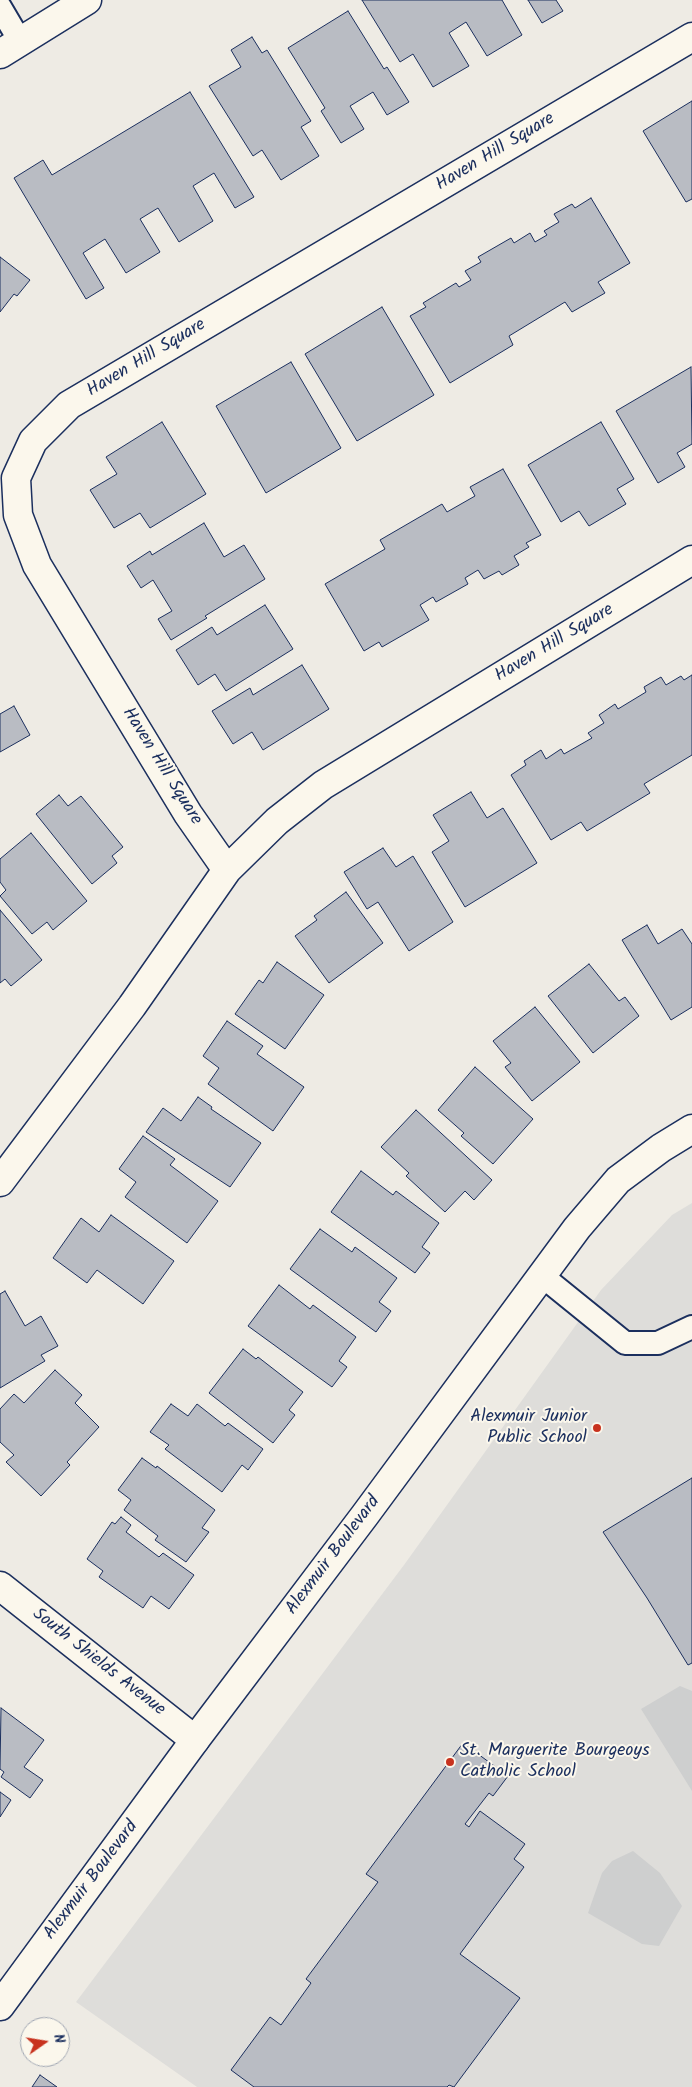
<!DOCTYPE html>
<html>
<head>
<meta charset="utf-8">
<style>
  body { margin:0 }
  #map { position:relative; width:692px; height:2087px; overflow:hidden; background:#eeebe4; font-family:Kalam,sans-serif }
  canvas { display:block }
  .north { position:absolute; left:20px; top:2017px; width:50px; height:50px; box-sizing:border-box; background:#fbf7ec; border:1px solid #a1a7b3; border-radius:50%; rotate:77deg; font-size:14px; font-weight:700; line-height:20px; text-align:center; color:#1b2f5e }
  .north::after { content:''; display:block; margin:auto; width:18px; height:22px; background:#c8321e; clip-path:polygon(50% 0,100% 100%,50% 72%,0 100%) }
</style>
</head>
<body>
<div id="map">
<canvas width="692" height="2087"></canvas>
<div class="north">N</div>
</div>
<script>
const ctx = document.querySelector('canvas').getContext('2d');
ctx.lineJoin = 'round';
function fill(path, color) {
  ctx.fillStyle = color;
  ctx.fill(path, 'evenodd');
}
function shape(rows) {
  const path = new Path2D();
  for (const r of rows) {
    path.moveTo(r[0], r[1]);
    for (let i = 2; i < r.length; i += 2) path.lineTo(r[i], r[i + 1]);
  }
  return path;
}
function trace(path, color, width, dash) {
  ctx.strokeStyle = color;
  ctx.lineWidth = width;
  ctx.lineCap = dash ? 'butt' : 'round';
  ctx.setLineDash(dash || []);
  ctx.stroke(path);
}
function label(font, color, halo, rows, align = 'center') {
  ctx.font = font + ' Kalam,sans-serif';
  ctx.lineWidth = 4;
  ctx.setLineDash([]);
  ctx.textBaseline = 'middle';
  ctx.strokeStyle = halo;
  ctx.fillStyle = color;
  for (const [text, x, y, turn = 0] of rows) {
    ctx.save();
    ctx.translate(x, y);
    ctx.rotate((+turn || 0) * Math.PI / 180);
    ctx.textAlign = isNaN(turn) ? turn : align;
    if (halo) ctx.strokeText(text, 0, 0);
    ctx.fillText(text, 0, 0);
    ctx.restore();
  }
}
const built = shape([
  [692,1203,692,2087,197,2087,76,2002,404,1565,601,1290,672,1215]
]);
const green = shape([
  [680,1686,692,1691,692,1791,641,1709],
  [633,1851,660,1873,682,1906,659,1946,642,1944,588,1913,602,1873,612,1861]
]);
const building = shape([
  [362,0,502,0,522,35,487,56,466,22,449,33,469,66,433,87,413,54,400,62,362,0],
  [528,0,556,0,563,11,542,23,528,0],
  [348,11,384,69,387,67,409,102,387,115,373,92,350,106,364,129,341,143,321,111,325,108,288,48,348,11],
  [252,37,262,53,267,50,311,121,301,127,319,156,281,180,262,150,253,156,209,86,241,67,231,50,252,37],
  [190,92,254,197,235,208,214,173,193,186,213,221,179,242,158,208,140,219,160,252,126,273,105,239,83,253,104,288,86,299,14,178,43,160,52,175,190,92],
  [692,101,692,199,686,202,643,131,692,101],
  [591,198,630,263,598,282,605,293,572,312,565,302,509,336,513,345,450,383,410,316,426,307,423,303,456,283,459,287,471,280,465,271,481,262,478,257,511,238,514,243,530,233,535,242,547,235,544,231,559,222,554,214,572,204,575,208,591,198],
  [0,257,30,280,17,296,14,294,0,312,0,257],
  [382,307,434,395,357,441,305,354,382,307],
  [291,362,341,448,266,493,216,406,291,362],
  [691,367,692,444,677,453,685,467,658,483,616,411,691,367],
  [162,422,206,494,150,528,140,513,114,528,90,490,117,474,106,457,162,422],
  [601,422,634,479,617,489,626,504,589,526,579,511,561,522,528,465,601,422],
  [503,469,541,535,526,543,529,547,514,556,519,565,502,575,499,571,484,579,478,570,465,578,468,584,436,602,433,597,420,605,429,620,382,647,379,642,364,651,325,584,385,549,380,540,442,504,447,512,475,496,470,487,503,469],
  [204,523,224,557,244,545,265,579,205,616,207,618,171,640,158,619,172,611,153,580,141,588,127,566,150,551,152,555,204,523],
  [265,605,293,649,226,691,215,674,198,685,176,650,212,627,217,635,265,605],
  [302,665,329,709,263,750,252,732,233,744,212,711,250,688,253,695,302,665],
  [692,675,692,755,644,784,650,793,587,831,581,822,551,840,511,775,526,765,524,761,541,750,546,759,561,749,564,754,592,738,588,733,604,723,599,715,615,704,618,709,646,692,644,687,661,677,666,685,681,676,684,680,692,675],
  [14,706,30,735,0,752,0,714,14,706],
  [471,792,487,818,503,808,537,863,465,907,432,852,449,841,433,815,471,792],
  [59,795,68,806,81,796,123,847,112,856,117,863,92,884,36,814,59,795],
  [31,833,87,901,53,930,47,922,32,934,0,896,6,890,0,882,0,859,31,833],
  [383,848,396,867,413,856,453,922,409,951,378,902,367,909,344,872,383,848],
  [346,892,383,943,329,983,295,936,317,920,314,916,346,892],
  [0,910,42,960,11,986,5,979,0,983,0,910],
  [647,925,658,944,682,929,692,944,692,1007,671,1020,622,940,647,925],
  [277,962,324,995,285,1049,235,1014,259,980,263,983,277,962],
  [589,964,619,1001,625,997,639,1016,593,1053,548,996,589,964],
  [535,1007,580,1062,532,1101,505,1067,511,1063,493,1041,535,1007],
  [227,1021,263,1046,257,1054,304,1087,273,1131,208,1084,219,1068,203,1056,227,1021],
  [475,1067,533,1119,493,1164,461,1136,464,1133,438,1110,475,1067],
  [198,1097,212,1107,211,1109,261,1143,230,1187,146,1132,163,1108,181,1121,198,1097],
  [416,1110,492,1180,474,1200,465,1191,445,1212,406,1176,409,1173,381,1147,416,1110],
  [143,1136,175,1159,170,1165,218,1201,187,1243,125,1197,136,1182,119,1169,143,1136],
  [361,1171,393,1195,396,1191,439,1223,422,1247,430,1253,415,1273,331,1212,361,1171],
  [111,1215,174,1261,143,1304,97,1270,87,1283,53,1258,81,1218,99,1232,111,1215],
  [320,1229,352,1252,355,1247,397,1278,379,1302,391,1311,376,1332,290,1269,320,1229],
  [279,1285,310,1309,313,1305,356,1337,339,1361,347,1367,332,1387,248,1326,279,1285],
  [5,1291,25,1326,41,1316,58,1346,41,1355,45,1361,0,1388,0,1294,5,1291],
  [243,1349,256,1359,258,1357,303,1392,289,1410,295,1415,273,1443,209,1393,243,1349],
  [55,1370,82,1395,75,1403,99,1427,67,1462,70,1465,41,1496,6,1462,14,1455,0,1442,0,1409,14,1394,24,1403,55,1370],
  [171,1404,188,1416,197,1404,225,1426,228,1423,263,1449,248,1470,242,1465,222,1492,165,1449,169,1445,150,1432,171,1404],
  [142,1458,156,1468,157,1466,215,1510,202,1528,209,1532,186,1562,155,1540,158,1536,124,1510,131,1500,118,1490,142,1458],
  [692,1478,692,1663,688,1665,647,1598,603,1532,692,1478],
  [121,1517,131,1525,126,1532,159,1557,163,1553,194,1575,169,1609,151,1596,143,1608,99,1577,103,1571,87,1559,112,1522,115,1524,121,1517],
  [1,1708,44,1740,24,1767,43,1780,30,1798,1,1777,4,1772,0,1769,1,1708],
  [463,1743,508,1776,493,1796,489,1793,465,1824,469,1827,480,1811,525,1844,514,1859,524,1867,460,1954,520,1998,454,2087,449,2085,447,2087,254,2087,231,2070,270,2017,281,2025,311,1983,306,1979,378,1882,366,1874,463,1743],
  [0,1792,11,1800,0,1817,0,1792],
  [40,2075,57,2087,32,2087,40,2075]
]);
const service = shape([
  [0,7,20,41],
  [541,1275,625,1343,658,1343,692,1327]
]);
const minor = shape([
  [227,870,188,814,37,565,18,515,16,478,33,441,69,405,692,37],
  [0,1182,132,1006,227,870,277,821,323,785,692,560],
  [0,1586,195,1740]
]);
const tertiary = shape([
  [0,2006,195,1740,365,1515,577,1228,618,1180,661,1148,692,1129]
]);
const secondary = shape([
  [0,54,87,0]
]);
const markers = [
  [597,1428,5,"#c8321e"],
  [450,1762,5,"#c8321e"]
];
const streetNames = [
  ["Haven Hill Square",496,153,-31],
  ["Haven Hill Square",147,359,-31],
  ["Haven Hill Square",555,644,-31],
  ["Haven Hill Square",161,767,58],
  ["Alexmuir Boulevard",334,1556,-53],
  ["South Shields Avenue",98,1663,38],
  ["Alexmuir Boulevard",92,1881,-53]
];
const poiNames = [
  ["Alexmuir Junior",587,1418],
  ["Public School",587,1439],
  ["St. Marguerite Bourgeoys",460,1752,"left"],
  ["Catholic School",460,1773,"left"]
];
fill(built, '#deddda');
fill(green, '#cecfcf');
fill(building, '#b9bcc3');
trace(building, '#1b2f5e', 1);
trace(service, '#1b2f5e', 26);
trace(minor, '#1b2f5e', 31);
trace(tertiary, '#1b2f5e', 31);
trace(secondary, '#1b2f5e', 31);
trace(service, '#fbf7ec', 22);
trace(minor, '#fbf7ec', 28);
trace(tertiary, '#fbf7ec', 28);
trace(secondary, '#fbf7ec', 28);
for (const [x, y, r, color] of markers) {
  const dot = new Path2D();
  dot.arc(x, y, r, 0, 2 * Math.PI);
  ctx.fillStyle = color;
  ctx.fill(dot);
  trace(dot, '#fbf7ec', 2);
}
label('18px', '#1b2f5e', '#fbf7ec', streetNames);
label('18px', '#1b2f5e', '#fbf7ec', poiNames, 'right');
</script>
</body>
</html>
